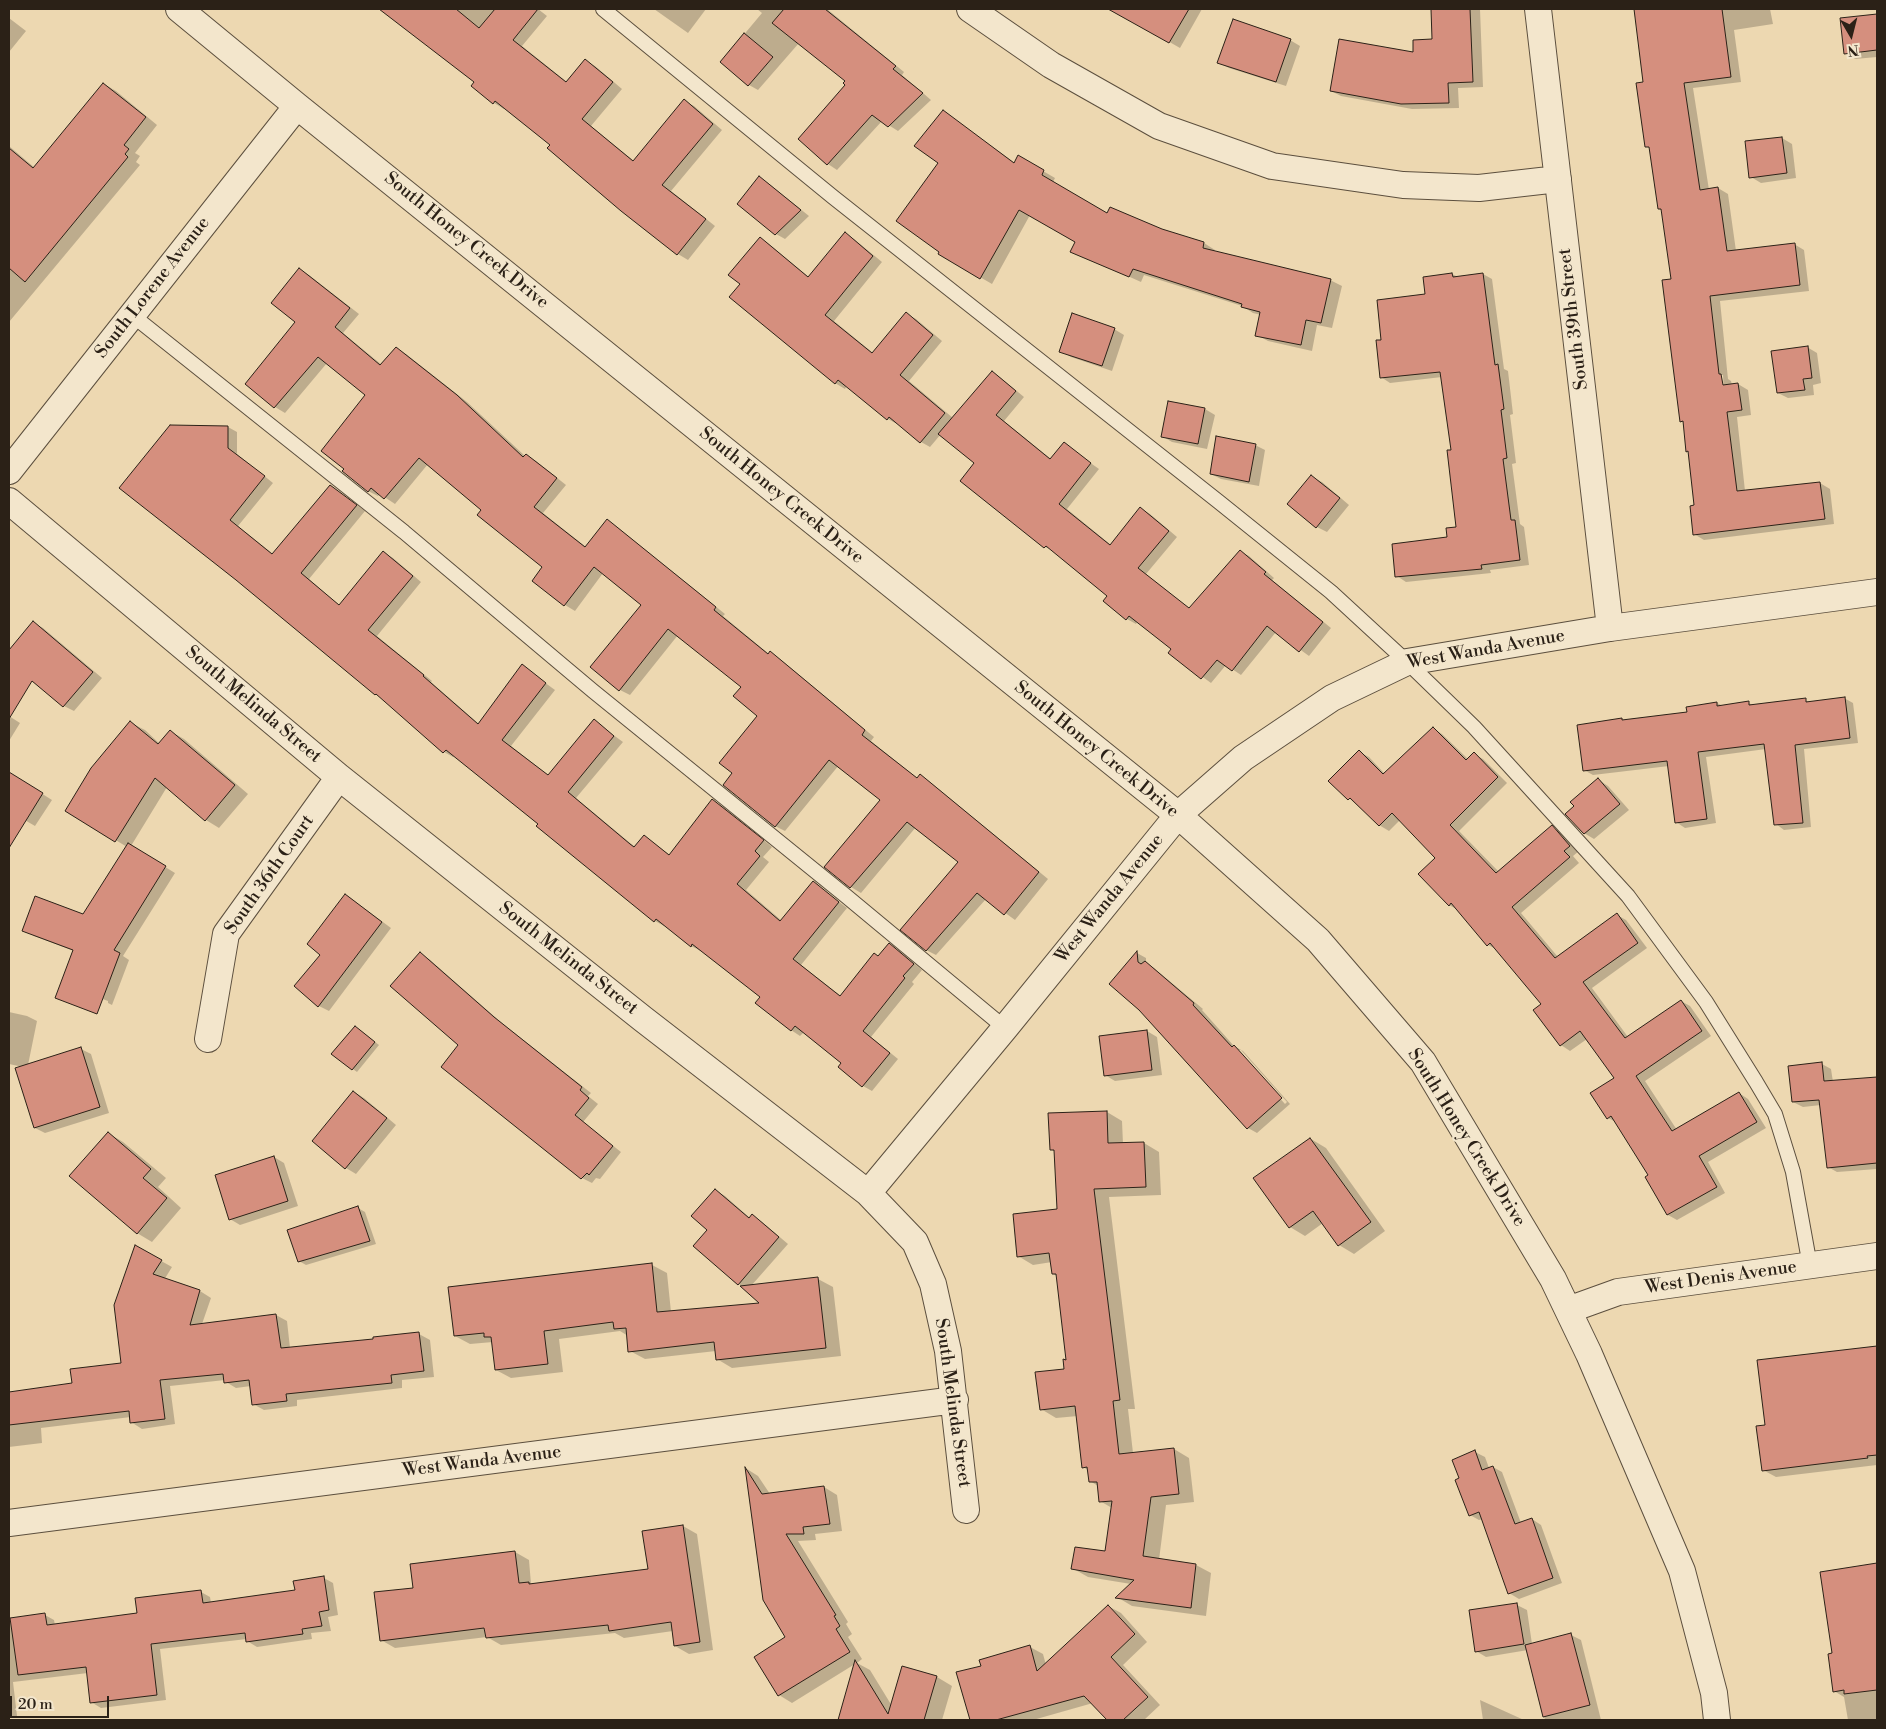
<!DOCTYPE html>
<html>
<head>
<meta charset="utf-8">
<style>
  body { margin:0 }
  #map { position:relative; width:1886px; height:1729px; overflow:hidden; background:#edd8b1; font-family:"Libre Bodoni",serif }
  canvas { display:block }
  .frame { position:absolute; inset:0; border:10px solid #2b2117; pointer-events:none }
  .north { position:absolute; left:1826px; top:10px; width:50px; height:50px; -webkit-text-stroke:4px #f3e6cc; paint-order:stroke; rotate:172deg; font-size:14px; font-weight:700; line-height:20px; text-align:center; color:#2b2117 }
  .north::after { content:''; display:block; margin:auto; width:18px; height:22px; background:#2b2117; clip-path:polygon(50% 0,100% 100%,50% 72%,0 100%) }
  .scale { position:absolute; left:10px; top:1696px; width:99px; height:22px; box-sizing:border-box; border:2px solid #2b2117; border-top:0; padding-left:6px; font-size:15px; line-height:18px; white-space:nowrap; color:#2b2117; -webkit-text-stroke:4px #f3e6cc; paint-order:stroke }
</style>
</head>
<body>
<div id="map">
<canvas width="1886" height="1729"></canvas>
<div class="frame"></div>
<div class="north">N</div>
<div class="scale">20 m</div>
</div>
<script>
const ctx = document.querySelector('canvas').getContext('2d');
ctx.lineJoin = 'round';
function fill(path, color) {
  ctx.fillStyle = color;
  ctx.fill(path, 'evenodd');
}
function shape(rows) {
  const path = new Path2D();
  for (const r of rows) {
    path.moveTo(r[0], r[1]);
    for (let i = 2; i < r.length; i += 2) path.lineTo(r[i], r[i + 1]);
  }
  return path;
}
function trace(path, color, width, dash) {
  ctx.strokeStyle = color;
  ctx.lineWidth = width;
  ctx.lineCap = dash ? 'butt' : 'round';
  ctx.setLineDash(dash || []);
  ctx.stroke(path);
}
function label(font, color, halo, rows, align = 'center') {
  ctx.font = font + ' "Libre Bodoni",serif';
  ctx.lineWidth = 4.5;
  ctx.setLineDash([]);
  ctx.textBaseline = 'middle';
  ctx.strokeStyle = halo;
  ctx.fillStyle = color;
  for (const [text, x, y, turn = 0] of rows) {
    ctx.save();
    ctx.translate(x, y);
    ctx.rotate((+turn || 0) * Math.PI / 180);
    ctx.textAlign = isNaN(turn) ? turn : align;
    if (halo) ctx.strokeText(text, 0, 0);
    ctx.fillText(text, 0, 0);
    ctx.restore();
  }
}
const shadow = shape([
  [381,9,538,9,547,16,522,46,567,82,585,61,595,66,622,89,591,126,634,161,684,101,694,106,722,130,671,191,715,226,688,260,678,254,622,210,551,145,505,107,504,109,494,103,473,86,476,82],
  [654,9,706,9,688,33],
  [757,9,827,9,904,72,902,75,931,100,898,131,882,121,837,170,828,164,847,85,846,81,799,43,758,90,749,85,721,62,762,13],
  [1117,9,1202,9,1180,48,1115,11],
  [1432,9,1480,9,1483,87,1458,88,1459,108,1412,109,1341,96,1331,91,1415,53,1433,40],
  [1635,9,1770,9,1773,24,1734,30,1741,82,1693,88,1709,190,1718,188,1728,194,1736,251,1794,244,1804,250,1809,291,1720,301,1728,379,1731,381,1732,385,1738,384,1748,390,1751,415,1737,417,1745,491,1820,483,1830,489,1834,524,1704,540,1694,534,1696,506,1689,452,1687,451,1684,423,1681,421,1672,280,1663,211,1659,209,1651,149,1647,146,1645,83],
  [1720,375,1723,375,1724,391,1722,391],
  [1877,15,1877,57,1855,59,1846,53,1842,19],
  [9,18,26,31,9,52],
  [1290,40,1300,46,1286,86,1229,68,1219,63],
  [104,84,116,91,157,125,135,153,140,156,136,162,140,165,9,322,9,228,27,206,9,191,9,146,35,168],
  [944,112,1015,163,1019,157,1055,178,1053,182,1108,214,1204,243,1215,250,1214,252,1330,280,1342,286,1332,328,1317,325,1312,351,1268,341,1257,335,1261,315,1253,313,1242,306,1144,275,1141,282,1072,251,1076,242,1030,215,992,284,940,254,939,163],
  [1782,138,1792,144,1796,178,1761,183,1751,177],
  [759,178,768,183,809,216,785,239,776,234],
  [845,234,854,239,882,262,834,321,873,353,906,314,916,319,942,341,909,381,953,418,992,372,1001,378,1024,397,1004,421,1051,459,1064,444,1099,469,1067,509,1111,545,1141,509,1150,514,1177,537,1146,574,1190,609,1240,551,1249,556,1274,578,1272,580,1331,628,1309,656,1276,632,1241,675,1226,665,1211,683,1170,653,1173,649,1137,622,1136,624,1127,619,1109,596,1054,551,1045,547,961,481,976,463,941,434,930,447,921,442,898,423,897,424,888,419,847,385,845,389,835,383,742,284,760,239,769,244,810,278],
  [299,269,309,275,359,314,343,333,382,365,396,348,406,354,467,402,525,456,526,455,536,461,566,485,543,513,586,547,607,521,617,527,725,614,723,616,769,654,780,659,874,737,871,741,918,779,920,776,930,782,1048,879,1015,920,986,899,936,955,926,950,959,862,916,827,861,893,851,887,826,867,882,800,839,765,785,831,775,826,734,773,759,715,743,687,678,635,630,695,620,690,592,667,643,605,603,573,575,611,565,605,533,581,544,567,483,510,428,464,395,504,380,494,378,496,368,491,366,395,327,363,285,413,275,407,247,384,297,322],
  [1452,274,1458,277,1483,274,1492,279,1504,369,1508,371,1513,414,1510,415,1516,463,1512,464,1520,524,1524,527,1529,565,1490,570,1491,573,1406,582,1397,576,1449,538,1458,528,1452,451,1442,377,1390,383,1381,377,1383,341,1427,295],
  [1114,329,1124,335,1112,371,1071,357,1061,351],
  [1807,347,1817,353,1821,383,1813,385,1814,395,1788,398,1778,393],
  [1205,409,1215,415,1207,449,1172,442,1162,436],
  [171,426,228,427,237,432,237,454,273,483,238,526,273,554,331,486,365,511,309,579,340,606,384,553,393,558,421,582,377,636,432,681,431,682,479,724,522,666,555,690,511,746,549,776,594,721,623,742,576,798,635,847,644,836,670,855,713,801,722,806,772,847,763,857,769,862,746,890,782,921,813,882,847,908,801,965,841,996,889,944,898,950,922,970,912,982,914,984,871,1037,898,1059,872,1091,863,1086,843,1063,804,1032,800,1036,791,1030,761,997,701,950,701,951,691,946,665,925,664,926,655,921,538,825,540,824,455,756,453,757,444,752,384,700,375,694,237,579],
  [1255,445,1265,450,1259,486,1221,479,1211,474],
  [1312,477,1322,482,1349,505,1327,532,1317,527],
  [33,623,43,628,102,678,74,711,64,706,9,660,9,652],
  [1844,698,1853,703,1858,743,1804,749,1811,827,1784,830,1776,824,1766,749,1706,757,1716,823,1685,828,1676,822,1669,766,1593,775,1584,770,1621,720,1624,721,1689,713,1717,703,1723,706,1749,703,1754,706,1805,700,1811,703],
  [9,716,20,723,9,741],
  [131,723,145,730,160,744,170,731,184,739,248,794,219,828,206,820,167,787,131,846,175,873,123,956,129,960,112,1005,108,1003,108,1001,70,987,74,951,34,936,24,930,84,915,127,847,67,810],
  [1433,728,1442,734,1468,759,1474,754,1483,759,1507,783,1459,831,1499,872,1552,827,1561,832,1579,851,1573,856,1579,863,1521,913,1558,957,1617,915,1626,920,1647,948,1592,988,1628,1037,1681,1001,1690,1006,1711,1036,1645,1081,1677,1130,1739,1093,1748,1099,1766,1128,1708,1162,1725,1193,1677,1220,1668,1215,1647,1177,1650,1175,1616,1122,1608,1118,1615,1078,1587,1039,1570,1051,1561,1045,1543,1004,1498,950,1488,945,1458,910,1449,905,1437,858,1400,820,1389,831,1379,825,1330,781,1359,752,1369,757,1385,774],
  [9,773,52,800,35,826,9,811],
  [1599,780,1608,786,1629,810,1594,839,1584,833,1575,806],
  [346,895,391,928,329,1011,319,1006,296,986,322,955],
  [420,953,429,959,503,1024,591,1093,588,1096,598,1104,583,1122,621,1152,600,1179,596,1178,592,1183,582,1178,442,1067,459,1045],
  [1137,953,1146,958,1146,963,1154,968,1203,1009,1202,1010,1234,1046,1243,1051,1290,1104,1257,1133,1248,1128,1140,1009],
  [1237,1050,1241,1050,1287,1102,1285,1104],
  [9,1012,27,1016,37,1021,28,1065,81,1049,91,1054,109,1113,45,1133,35,1128,23,1067,9,1064],
  [360,1030,379,1045,357,1072,332,1054],
  [1147,1031,1157,1037,1162,1075,1115,1081,1105,1075],
  [1822,1064,1831,1069,1833,1082,1877,1079,1877,1169,1837,1172,1828,1167,1821,1105,1803,1107,1793,1102],
  [354,1092,364,1098,396,1125,356,1174,346,1168,313,1141],
  [1107,1112,1122,1121,1123,1144,1144,1143,1159,1152,1161,1195,1109,1197,1135,1409,1128,1409,1133,1453,1174,1449,1189,1458,1194,1502,1166,1505,1159,1560,1196,1565,1211,1573,1206,1616,1132,1606,1117,1597,1131,1584,1088,1577,1072,1568,1106,1552,1112,1508,1100,1501,1098,1486,1090,1481,1088,1470,1083,1467,1078,1416,1056,1418,1041,1409,1066,1370,1068,1361,1057,1276,1053,1274,1052,1262,1033,1265,1018,1256,1058,1210,1055,1152,1051,1149],
  [108,1133,123,1142,166,1178,158,1187,181,1208,152,1242,137,1233],
  [1311,1139,1326,1148,1385,1231,1354,1254,1339,1245,1323,1223,1305,1236,1290,1227],
  [274,1157,284,1163,298,1206,240,1225,230,1219],
  [715,1190,725,1196,750,1218,752,1216,762,1222,788,1244,751,1286,818,1279,833,1287,841,1356,732,1368,717,1359,716,1351,645,1359,630,1351,628,1336,620,1331,559,1339,563,1372,511,1378,496,1370,493,1342,470,1344,455,1336,652,1265,667,1273,671,1312,762,1304,739,1284,708,1230],
  [358,1208,365,1212,376,1244,306,1265,299,1261],
  [136,1247,172,1267,164,1280,200,1291,211,1298,202,1324,276,1315,287,1321,290,1348,375,1340,419,1334,430,1340,434,1377,402,1380,402,1388,297,1400,297,1406,264,1410,253,1404,251,1386,236,1388,226,1382,225,1380,170,1386,175,1424,142,1429,131,1422,131,1417,41,1428,42,1443,9,1447,9,1394,73,1384,122,1364],
  [1877,1346,1877,1465,1776,1477,1763,1470,1766,1426,1759,1361],
  [1475,1452,1485,1457,1489,1468,1493,1467,1502,1472,1521,1523,1532,1519,1541,1525,1562,1583,1519,1599,1509,1593,1483,1519,1479,1520,1470,1515,1461,1479],
  [747,1469,758,1476,770,1494,824,1487,837,1495,842,1531,815,1534,816,1540,798,1541,848,1622,846,1624,852,1634,848,1637,862,1659,857,1663,870,1670,892,1706,937,1677,952,1686,942,1720,839,1720,855,1664,792,1703,779,1695,787,1638,764,1599],
  [683,1526,697,1534,713,1650,689,1654,675,1646,673,1631,624,1638,615,1633,501,1645,487,1637,395,1648,381,1640,414,1589,515,1552,529,1560,531,1584,649,1571],
  [1877,1565,1877,1720,1848,1720,1844,1697,1834,1691,1834,1654,1822,1573],
  [324,1578,333,1583,338,1615,328,1617,331,1631,311,1633,312,1639,257,1647,247,1641,247,1639,160,1649,166,1700,101,1708,91,1702,88,1673,13,1682,17,1716,9,1717,9,1619,45,1615,54,1620,55,1625,139,1614,201,1592,210,1597,211,1603,296,1591],
  [1517,1605,1527,1610,1532,1644,1571,1635,1581,1640,1601,1720,1545,1720,1528,1650,1486,1657,1476,1651],
  [1108,1606,1121,1613,1147,1642,1123,1665,1160,1705,1144,1720,1109,1720,1093,1703,1033,1720,971,1720,958,1673,982,1666,1030,1647,1043,1654,1046,1665],
  [1480,1700,1524,1720,1483,1720]
]);
const building = shape([
  [379,9,456,9,479,28,495,9,538,9,513,40,566,82,585,59,613,82,582,119,633,161,684,99,713,124,662,185,706,219,677,255,621,211,547,148,550,145,495,101,493,104,471,86,474,82,379,9],
  [784,9,825,9,896,66,893,69,923,93,888,127,872,115,827,165,798,139,845,85,843,83,845,81,772,23,784,9],
  [1108,9,1189,9,1169,43,1108,9],
  [1431,9,1470,9,1473,82,1448,83,1449,103,1401,104,1330,91,1339,39,1413,52,1413,40,1432,39,1431,9],
  [1634,9,1722,9,1731,77,1684,83,1700,190,1718,187,1727,251,1795,243,1800,285,1710,296,1719,374,1721,374,1723,385,1738,383,1742,410,1727,412,1737,491,1820,482,1825,519,1693,535,1690,506,1694,505,1688,451,1686,452,1683,421,1680,422,1662,280,1671,279,1661,209,1658,209,1649,147,1645,147,1636,83,1643,82,1634,9],
  [1877,14,1877,50,1844,54,1840,18,1877,14],
  [1233,19,1291,39,1276,82,1217,63,1233,19],
  [744,33,773,57,748,86,720,62,744,33],
  [103,83,146,117,124,145,129,149,125,154,128,157,25,282,9,268,9,148,33,168,103,83],
  [943,110,1014,163,1018,155,1044,170,1042,175,1107,213,1110,207,1162,229,1204,242,1203,248,1331,279,1321,323,1306,320,1301,345,1255,336,1260,312,1241,307,1242,304,1133,269,1129,277,1070,252,1075,242,1019,210,980,279,938,254,939,252,896,221,938,163,914,146,943,110],
  [1782,137,1787,173,1749,178,1745,141,1782,137],
  [759,176,801,210,775,235,737,204,759,176],
  [845,232,873,256,825,315,872,353,906,312,933,335,900,375,945,413,920,443,889,417,887,420,838,380,835,384,729,297,740,284,728,275,760,237,808,277,845,232],
  [299,268,350,308,335,327,380,365,396,347,457,395,523,457,526,454,557,478,534,507,585,547,607,519,716,607,714,610,768,654,770,651,865,730,862,735,917,778,920,774,1039,872,1004,915,977,893,926,951,900,930,958,862,907,822,850,888,824,867,880,800,829,760,775,827,723,785,732,773,719,763,757,716,733,696,741,687,668,629,619,691,590,667,641,605,594,567,564,606,532,581,542,567,477,515,481,510,419,458,384,499,371,488,368,492,342,471,344,469,321,451,365,395,318,357,274,408,245,384,295,322,271,303,299,268],
  [1452,273,1453,277,1483,273,1495,365,1498,364,1504,409,1501,410,1507,458,1503,459,1511,520,1515,520,1520,560,1481,565,1482,569,1395,577,1392,544,1447,537,1446,528,1456,527,1447,450,1451,450,1440,372,1380,378,1376,340,1381,340,1377,300,1425,294,1423,277,1452,273],
  [1072,313,1115,328,1102,366,1059,352,1072,313],
  [1808,346,1812,378,1803,379,1805,390,1777,393,1771,351,1808,346],
  [992,371,1016,391,996,415,1050,459,1064,442,1091,463,1059,504,1110,545,1140,507,1169,531,1138,568,1189,608,1240,550,1266,572,1264,574,1323,622,1299,652,1267,626,1232,671,1217,660,1201,679,1168,653,1171,649,1129,616,1126,620,1103,601,1107,596,1046,546,1044,548,960,481,974,463,938,434,992,371],
  [1168,401,1205,408,1198,444,1161,437,1168,401],
  [170,425,228,426,228,448,265,476,230,520,272,554,330,485,357,505,301,573,339,605,383,551,413,576,368,630,424,675,423,676,478,724,522,664,546,683,502,740,548,775,594,719,614,736,568,792,630,844,634,847,644,835,669,855,712,799,764,840,755,851,760,856,737,884,780,921,813,881,839,902,793,959,840,996,874,953,878,956,889,943,914,964,903,976,905,978,863,1031,890,1053,862,1087,838,1067,841,1063,795,1026,791,1031,755,1003,760,997,692,944,691,947,656,919,654,922,536,826,538,824,446,750,443,753,376,694,375,695,236,580,119,488,170,425],
  [1216,436,1256,444,1249,482,1210,474,1216,436],
  [1311,475,1340,498,1316,528,1287,504,1311,475],
  [33,621,93,672,63,707,32,681,9,719,9,650,33,621],
  [1845,697,1850,738,1795,745,1803,823,1774,825,1764,744,1698,752,1707,819,1675,823,1667,761,1583,771,1577,725,1622,718,1622,720,1687,712,1686,707,1717,702,1717,706,1749,701,1749,705,1806,698,1806,702,1845,697],
  [130,721,158,744,170,730,235,785,205,821,155,778,115,842,65,811,91,768,130,721],
  [1433,727,1466,760,1474,752,1498,777,1450,825,1496,873,1552,825,1570,846,1564,851,1570,857,1512,907,1555,958,1617,913,1638,943,1583,982,1625,1038,1681,1000,1702,1031,1636,1076,1672,1131,1739,1092,1757,1122,1699,1156,1717,1187,1667,1215,1645,1177,1648,1175,1611,1116,1607,1119,1590,1093,1614,1078,1580,1031,1560,1046,1533,1010,1541,1004,1490,943,1487,946,1451,903,1449,906,1418,874,1435,858,1392,813,1379,826,1350,798,1348,800,1328,781,1359,750,1383,774,1433,727],
  [9,772,43,793,9,848,9,772],
  [1598,778,1620,804,1584,834,1565,814,1574,806,1570,802,1598,778],
  [128,843,166,866,114,950,120,953,97,1014,55,998,73,950,22,931,35,896,83,914,128,843],
  [345,894,382,922,318,1007,294,986,320,955,307,944,345,894],
  [1137,951,1138,962,1141,964,1145,961,1194,1003,1193,1005,1232,1047,1234,1045,1282,1098,1247,1129,1139,1010,1109,984,1137,951],
  [420,952,494,1017,582,1087,580,1090,589,1098,575,1115,613,1146,589,1175,587,1173,581,1179,441,1067,458,1045,390,986,420,952],
  [355,1026,375,1042,352,1070,331,1054,355,1026],
  [1147,1030,1152,1070,1104,1076,1099,1036,1147,1030],
  [81,1047,100,1107,34,1128,15,1068,81,1047],
  [1822,1062,1824,1081,1877,1077,1877,1163,1827,1168,1819,1100,1792,1102,1788,1066,1822,1062],
  [353,1091,387,1118,345,1169,312,1141,353,1091],
  [1107,1111,1108,1143,1144,1142,1146,1187,1094,1189,1120,1400,1113,1401,1119,1454,1174,1448,1179,1494,1151,1497,1143,1556,1196,1564,1191,1608,1115,1598,1134,1580,1071,1569,1075,1547,1105,1551,1112,1501,1099,1502,1097,1482,1089,1482,1087,1467,1082,1468,1075,1406,1040,1410,1035,1372,1064,1369,1063,1359,1066,1360,1056,1274,1052,1274,1049,1253,1017,1257,1013,1214,1057,1209,1054,1150,1050,1150,1048,1113,1107,1111],
  [108,1132,151,1169,143,1178,167,1198,137,1234,69,1176,108,1132],
  [1310,1138,1371,1222,1338,1246,1313,1211,1289,1228,1253,1178,1310,1138],
  [274,1156,288,1201,229,1220,215,1175,274,1156],
  [715,1189,749,1218,752,1214,779,1237,738,1285,693,1246,707,1230,691,1216,715,1189],
  [358,1206,370,1241,298,1262,287,1230,358,1206],
  [135,1245,162,1260,153,1274,200,1290,190,1325,276,1314,281,1348,373,1339,373,1337,419,1332,424,1371,391,1375,392,1383,286,1394,287,1401,252,1405,249,1380,224,1383,223,1374,160,1380,165,1419,130,1423,129,1411,9,1425,9,1392,72,1383,70,1369,121,1363,114,1305,135,1245],
  [652,1263,657,1312,759,1303,740,1286,818,1277,826,1348,716,1360,714,1342,628,1352,626,1328,614,1329,613,1322,544,1331,548,1364,495,1370,491,1337,484,1337,484,1333,454,1336,448,1287,652,1263],
  [1877,1346,1877,1455,1867,1456,1868,1458,1762,1471,1756,1426,1765,1425,1757,1360,1877,1346],
  [1475,1450,1482,1470,1493,1466,1515,1524,1532,1518,1553,1578,1508,1594,1479,1512,1469,1516,1455,1480,1459,1478,1452,1460,1475,1450],
  [745,1467,762,1494,824,1486,830,1524,803,1527,804,1534,786,1534,836,1615,834,1616,840,1626,836,1629,850,1652,778,1696,754,1657,785,1637,763,1600,745,1467],
  [683,1525,700,1642,674,1646,671,1622,609,1631,608,1625,486,1638,484,1628,380,1641,374,1592,413,1588,410,1564,515,1551,519,1583,529,1582,529,1584,648,1569,642,1531,683,1525],
  [1877,1563,1877,1690,1844,1694,1844,1690,1833,1692,1828,1654,1832,1653,1820,1572,1877,1563],
  [324,1576,329,1610,319,1612,322,1626,302,1629,303,1634,246,1642,245,1633,151,1644,157,1695,90,1703,86,1667,18,1675,10,1618,45,1613,47,1625,137,1613,135,1598,201,1590,203,1603,295,1590,293,1581,324,1576],
  [1517,1603,1524,1644,1475,1652,1469,1610,1517,1603],
  [1108,1605,1135,1634,1111,1657,1148,1697,1123,1720,1107,1720,1084,1696,996,1720,970,1720,956,1672,981,1666,979,1660,1030,1645,1037,1671,1108,1605],
  [1571,1633,1590,1705,1543,1717,1525,1645,1571,1633],
  [855,1660,888,1714,902,1666,937,1676,924,1720,838,1720,855,1660]
]);
const lane = shape([
  [603,9,833,197,1219,502,1331,592,1407,662,1474,727,1628,896,1706,1002,1756,1082,1775,1114,1793,1172,1810,1266],
  [132,315,404,532,593,691,846,896,1005,1028]
]);
const street = shape([
  [179,9,297,106,1178,815,1318,940,1423,1062,1553,1279,1589,1354,1682,1571,1714,1693,1717,1720],
  [970,9,1051,65,1159,126,1272,166,1403,185,1479,188,1558,179],
  [1538,9,1610,628],
  [9,471,297,106],
  [9,501,339,777,643,1019,868,1193,915,1242,933,1284,948,1351,966,1510],
  [208,1039,226,934,339,777],
  [868,1193,1005,1028,1178,815,1243,758,1332,698,1407,662,1610,628,1877,592],
  [1568,1310,1618,1292,1877,1256],
  [9,1523,955,1400]
]);
const streetNames = [
  ["South Honey Creek Drive",466,241,39],
  ["South Lorene Avenue",153,288,-52],
  ["South 39th Street",1574,319,-97],
  ["South Honey Creek Drive",781,496,39],
  ["West Wanda Avenue",1486,650,-10],
  ["South Melinda Street",253,705,40],
  ["South Honey Creek Drive",1096,750,39],
  ["South 36th Court",270,875,-55],
  ["West Wanda Avenue",1110,899,-51],
  ["South Melinda Street",568,959,38],
  ["South Honey Creek Drive",1466,1138,58],
  ["West Denis Avenue",1721,1278,-8],
  ["South Melinda Street",952,1403,82],
  ["West Wanda Avenue",482,1462,-7]
];
fill(shadow, '#0003');
fill(building, '#d58f7e');
trace(building, '#2b2117', 1);
trace(lane, '#5c4f3e', 16);
trace(street, '#5c4f3e', 28);
trace(lane, '#f3e6cc', 14);
trace(street, '#f3e6cc', 26);
label('18px', '#2b2117', '#f3e6cc', streetNames);
</script>
</body>
</html>
